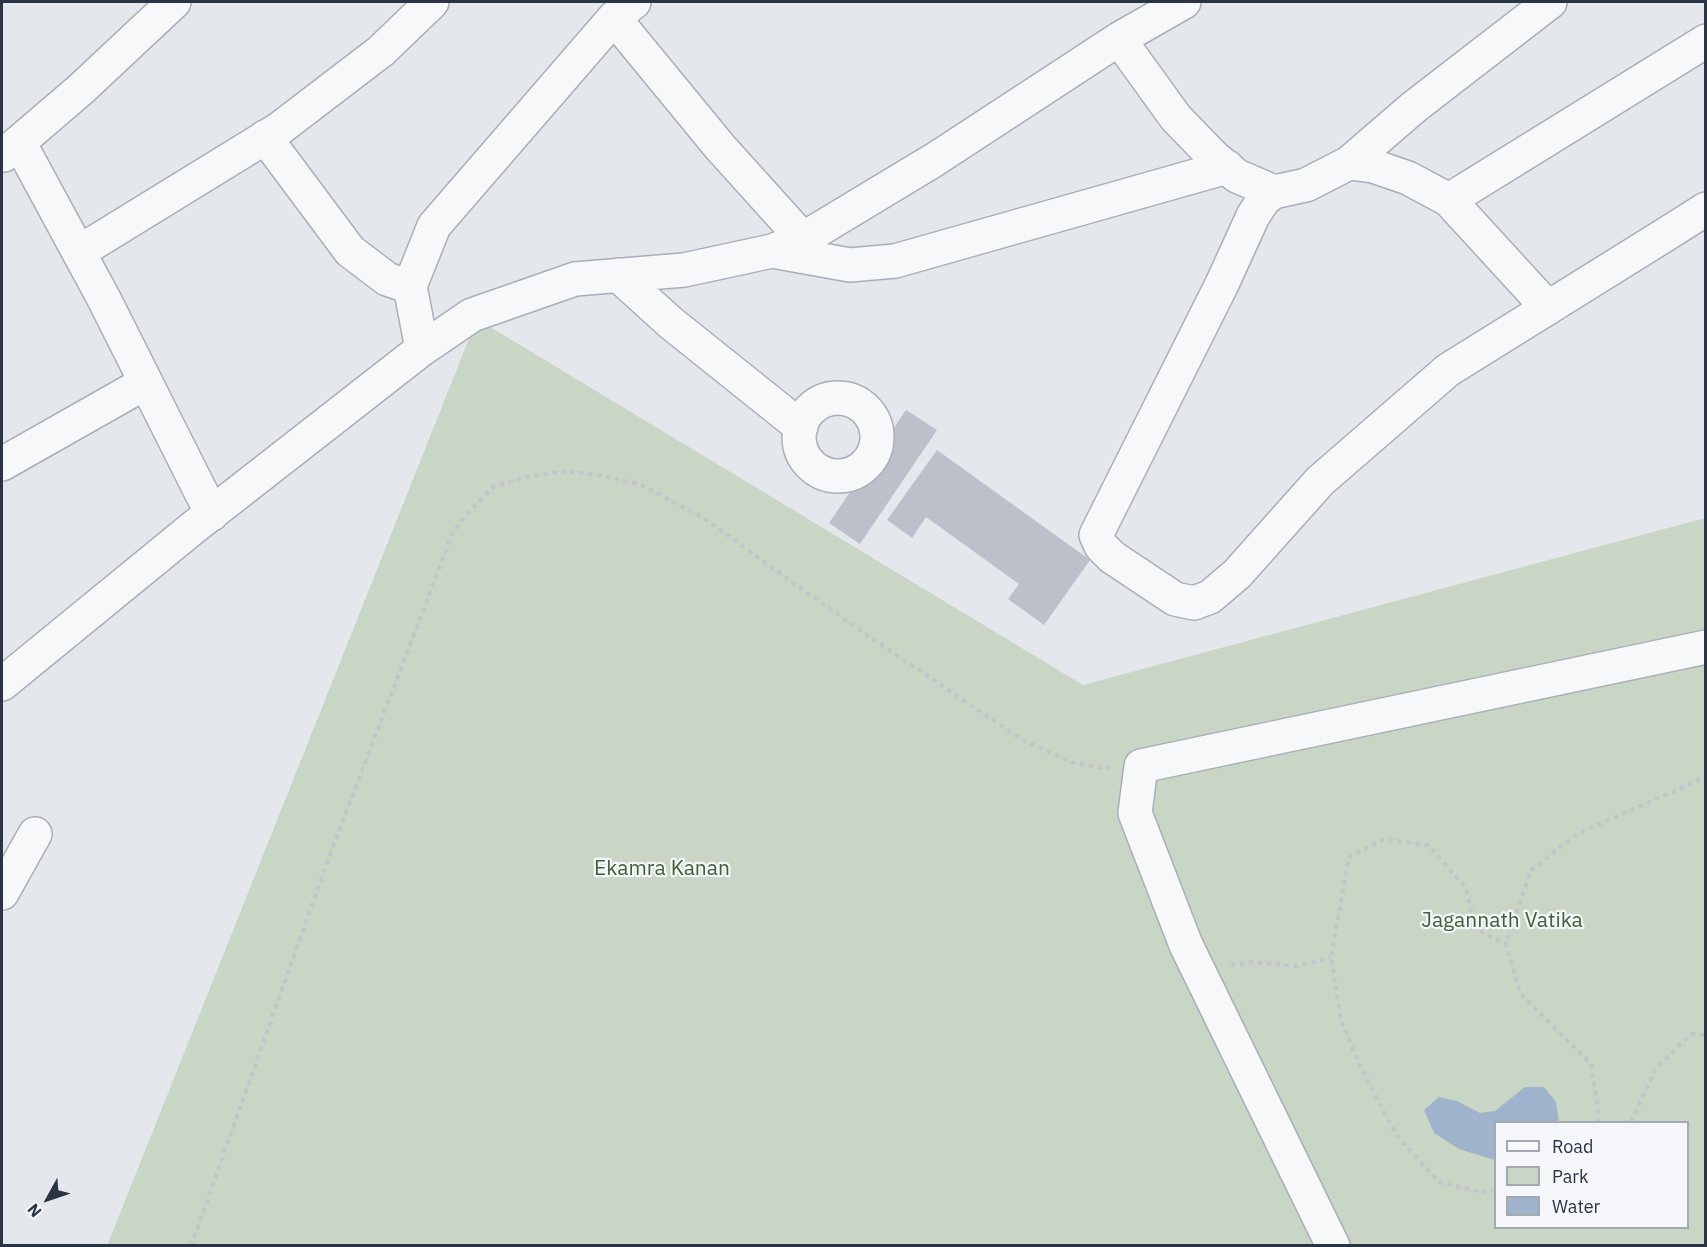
<!DOCTYPE html>
<html>
<head>
<meta charset="utf-8">
<style>
  body { margin:0 }
  #map { position:relative; width:1707px; height:1247px; overflow:hidden; background:#e4e7ec; font-family:"IBM Plex Sans",sans-serif }
  canvas { display:block }
  .frame { position:absolute; inset:0; border:3px solid #2b3445; pointer-events:none }
  .legend { position:absolute; left:1494px; top:1121px; width:195px; height:108px; box-sizing:border-box; background:#f4f6f9; border:2px solid #a4a8b1; margin:0; padding:8px 10px; list-style:none; font-size:18px; color:#2b3445 }
  .legend li { display:flex; align-items:center; gap:12px; height:30px }
  .legend b { width:30px; border:2px solid #a4a8b1 }
  .north { position:absolute; left:18px; top:1169px; width:60px; height:60px; -webkit-text-stroke:4px #f4f6f9; paint-order:stroke; rotate:230deg; font-size:16px; font-weight:700; line-height:24px; text-align:center; color:#2b3445 }
  .north::after { content:''; display:block; margin:auto; width:21px; height:27px; background:#2b3445; clip-path:polygon(50% 0,100% 100%,50% 72%,0 100%) }
</style>
</head>
<body>
<div id="map">
<canvas width="1707" height="1247"></canvas>
<div class="frame"></div>
<ul class="legend">
<li><b style="height:8px;background:#f7f8fa"></b>Road</li>
<li><b style="height:16px;background:#c9d6c5"></b>Park</li>
<li><b style="height:16px;background:#9fb4cc"></b>Water</li>
</ul>
<div class="north">N</div>
</div>
<script>
const ctx = document.querySelector('canvas').getContext('2d');
ctx.lineJoin = 'round';
function fill(path, color) {
  ctx.fillStyle = color;
  ctx.fill(path, 'evenodd');
}
function shape(rows) {
  const path = new Path2D();
  for (const r of rows) {
    if (r.length === 3) {
      path.moveTo(r[0] + r[2], r[1]);
      path.arc(r[0], r[1], r[2], 0, 2 * Math.PI);
      continue;
    }
    path.moveTo(r[0], r[1]);
    for (let i = 2; i < r.length; i += 2) path.lineTo(r[i], r[i + 1]);
  }
  return path;
}
function trace(path, color, width, dash) {
  ctx.strokeStyle = color;
  ctx.lineWidth = width;
  ctx.lineCap = dash ? 'butt' : 'round';
  ctx.setLineDash(dash || []);
  ctx.stroke(path);
}
function label(font, color, halo, rows, align = 'center') {
  ctx.font = font + ' "IBM Plex Sans",sans-serif';
  ctx.lineWidth = 4.5;
  ctx.setLineDash([]);
  ctx.textBaseline = 'middle';
  ctx.strokeStyle = halo;
  ctx.fillStyle = color;
  for (const [text, x, y, turn = 0] of rows) {
    ctx.save();
    ctx.translate(x, y);
    ctx.rotate((+turn || 0) * Math.PI / 180);
    ctx.textAlign = isNaN(turn) ? turn : align;
    if (halo) ctx.strokeText(text, 0, 0);
    ctx.fillText(text, 0, 0);
    ctx.restore();
  }
}
const green = shape([
  [477,319,1083,685,1705,518,1705,1245,107,1246],
  [1496,1122,1688,1122,1688,1228,1496,1228]
]);
const water = shape([
  [1525,1087,1544,1087,1556,1102,1559,1122,1496,1122,1495,1160,1459,1149,1434,1133,1424,1110,1439,1097,1457,1101,1480,1113,1495,1111]
]);
const building = shape([
  [906,410,937,430,860,544,829,523],
  [937,450,1090,560,1044,625,1008,599,1019,584,926,517,912,538,887,520]
]);
const path = shape([
  [1231,965,1253,962,1296,966,1331,958],
  [1598,1122,1599,1118,1591,1064,1520,993,1506,944,1531,870,1577,834,1706,777],
  [1631,1122,1656,1068,1691,1034,1706,1035],
  [1496,1191,1482,1192,1439,1182,1397,1136,1360,1066,1341,1020,1331,958,1349,857,1384,839,1428,845,1466,888,1475,929,1506,944],
  [191,1246,329,857,453,532,469,512,493,487,526,477,567,471,603,476,642,485,705,519,855,627,1021,739,1071,762,1096,767,1110,767]
]);
const minor = shape([
  [614,18,720,147,803,239],
  [1119,39,1176,118,1215,158,1237,176,1274,192],
  [265,137,350,251,387,279,410,287],
  [19,142,104,299,212,514],
  [4,155,80,90,174,2],
  [1349,163,1414,107,1550,2],
  [1449,200,1706,41],
  [772,251,850,265,895,261,1227,167],
  [79,252,279,129,381,51,432,2],
  [618,275,671,323,801,427],
  [1548,308,1449,200,1408,178,1373,166,1349,163,1306,185,1274,192,1264,199,1253,216,1222,284,1096,535,1101,546,1112,557,1175,599,1194,603,1210,597,1237,574,1320,481,1448,370,1660,238,1706,209],
  [422,349,410,286,434,226,614,18,634,2],
  [838,437,39],
  [2,464,145,383],
  [2,684,194,527,422,349,472,315,575,279,684,270,772,251,803,239,934,160,1119,39,1184,2],
  [2,893,35,834],
  [1333,1246,1186,945,1135,813,1141,766,1706,647]
]);
const parkNames = [
  ["Ekamra Kanan",662,869],
  ["Jagannath Vatika",1502,921]
];
fill(green, '#c9d6c5');
fill(water, '#9fb4cc');
fill(building, '#bbc0ca');
trace(minor, '#a9aeb7', 36);
trace(path, '#c2c5cb', 4, [4.5, 4.5]);
trace(minor, '#f7f8fa', 33);
label('21px', '#3f6138', '#f4f6f9', parkNames);
</script>
</body>
</html>
